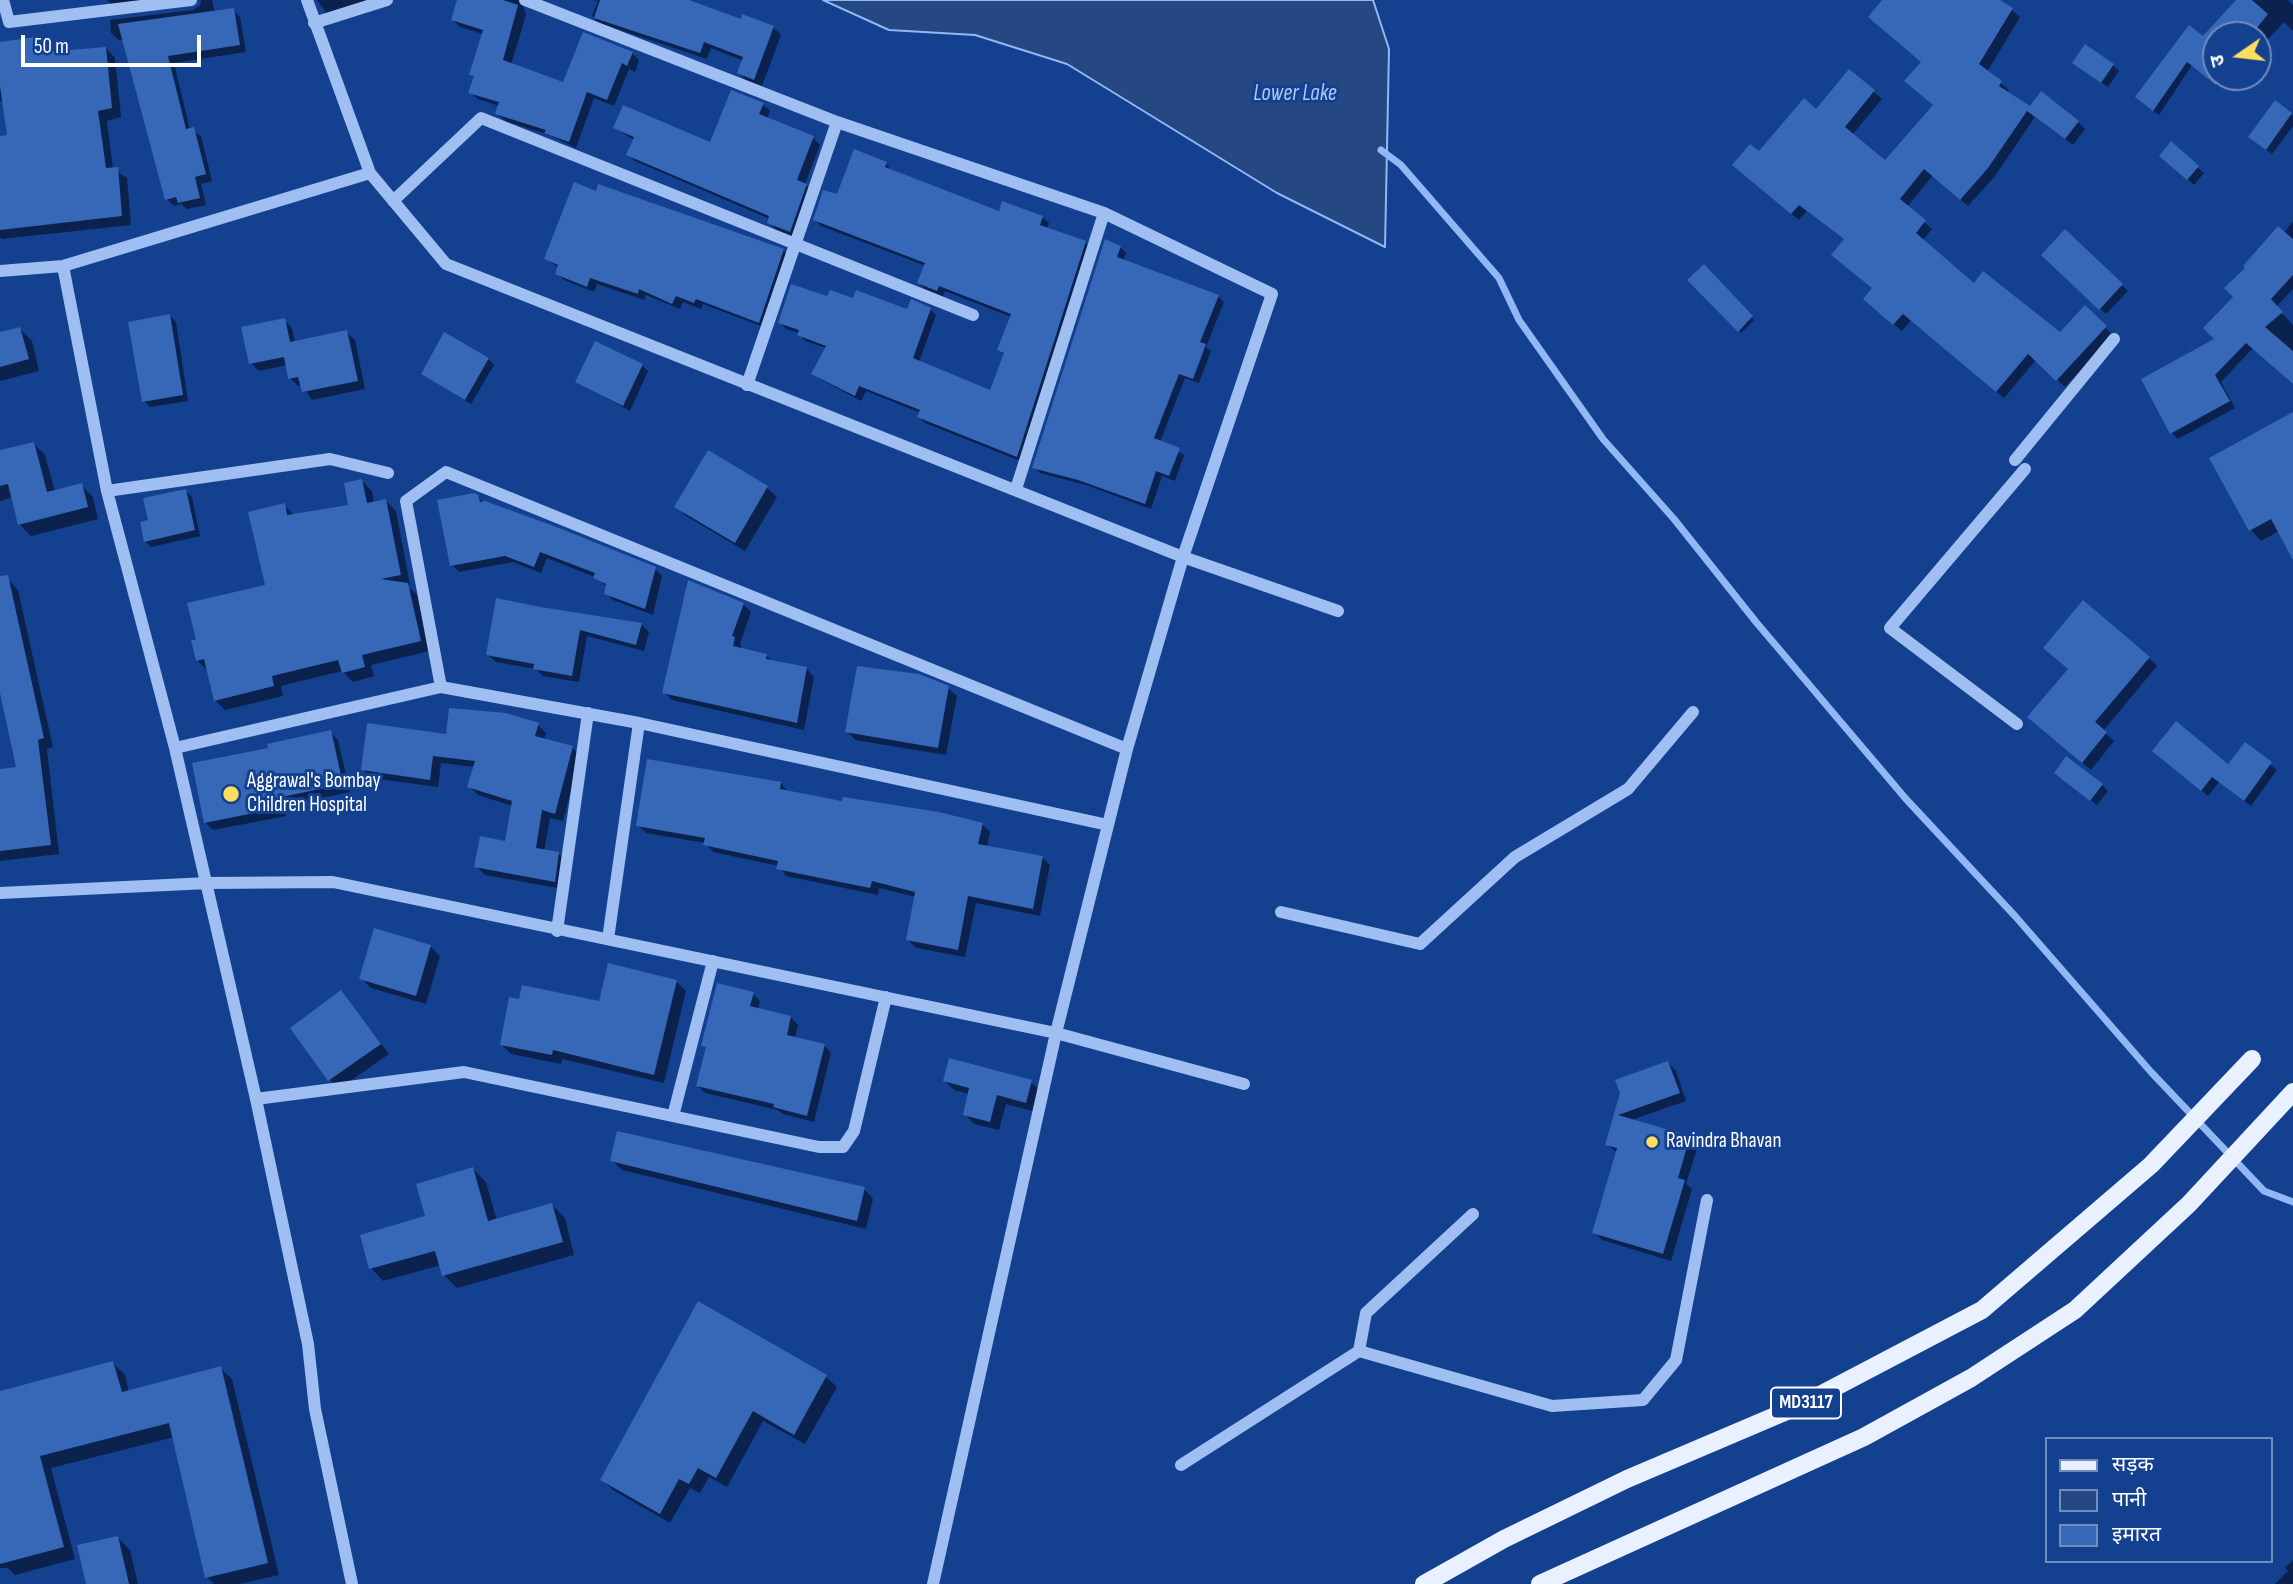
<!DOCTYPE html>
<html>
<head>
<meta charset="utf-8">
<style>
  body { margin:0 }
  #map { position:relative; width:2293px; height:1584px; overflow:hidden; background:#144090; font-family:"Sofia Sans Condensed","Noto Sans Devanagari",sans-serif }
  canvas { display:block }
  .legend { position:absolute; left:2045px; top:1437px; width:228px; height:126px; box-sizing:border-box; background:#144090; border:2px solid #728cbc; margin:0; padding:9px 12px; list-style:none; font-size:21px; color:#fff }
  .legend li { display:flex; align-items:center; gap:14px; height:35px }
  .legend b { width:35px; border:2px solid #728cbc }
  .north { position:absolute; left:2202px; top:21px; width:70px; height:70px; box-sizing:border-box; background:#144090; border:2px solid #728cbc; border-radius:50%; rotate:256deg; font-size:19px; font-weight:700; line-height:28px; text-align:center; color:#fff }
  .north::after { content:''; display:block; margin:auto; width:24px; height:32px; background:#ffdd5f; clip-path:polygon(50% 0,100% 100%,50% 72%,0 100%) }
  .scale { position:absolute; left:21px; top:35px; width:180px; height:32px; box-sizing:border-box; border:4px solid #fff; border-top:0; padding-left:9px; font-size:21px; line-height:24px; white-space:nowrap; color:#fff; -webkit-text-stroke:5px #144090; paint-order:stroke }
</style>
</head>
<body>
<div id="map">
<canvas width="2293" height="1584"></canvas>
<ul class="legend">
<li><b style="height:9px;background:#e9f0ff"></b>सड़क</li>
<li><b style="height:19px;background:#254782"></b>पानी</li>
<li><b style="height:19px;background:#3767b7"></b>इमारत</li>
</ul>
<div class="north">उ</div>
<div class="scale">50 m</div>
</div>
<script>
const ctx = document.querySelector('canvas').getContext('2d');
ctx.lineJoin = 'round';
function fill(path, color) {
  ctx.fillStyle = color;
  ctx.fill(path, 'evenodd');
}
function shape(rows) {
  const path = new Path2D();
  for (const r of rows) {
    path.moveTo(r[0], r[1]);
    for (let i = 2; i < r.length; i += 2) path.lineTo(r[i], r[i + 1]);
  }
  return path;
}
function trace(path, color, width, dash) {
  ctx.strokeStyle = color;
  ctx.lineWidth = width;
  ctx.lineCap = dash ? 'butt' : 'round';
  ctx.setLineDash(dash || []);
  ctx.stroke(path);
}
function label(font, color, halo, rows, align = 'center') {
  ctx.font = font + ' "Sofia Sans Condensed",sans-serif';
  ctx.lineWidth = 6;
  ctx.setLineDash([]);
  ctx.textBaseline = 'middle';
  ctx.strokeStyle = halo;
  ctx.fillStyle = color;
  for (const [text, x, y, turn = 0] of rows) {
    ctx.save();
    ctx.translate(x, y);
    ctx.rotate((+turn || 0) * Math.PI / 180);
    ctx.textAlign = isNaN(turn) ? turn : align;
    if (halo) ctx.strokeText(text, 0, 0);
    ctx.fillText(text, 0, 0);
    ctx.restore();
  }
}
const water = shape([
  [823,0,1373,0,1389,49,1385,247,1277,193,1067,64,975,35,889,30,823,0]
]);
const shadow = shape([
  [107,0,179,0,114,8],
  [201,0,212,0,215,13,233,10,240,17,246,52,174,63,190,130,201,136,212,181,201,184,206,205,187,209,181,204,174,206,167,199,124,39,119,40,111,33,110,20,193,10,200,5],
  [317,0,383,0,329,17],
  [459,0,530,0,523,5,526,15,511,65,564,84,632,53,639,60,635,72,629,69,614,106,594,98,576,148,549,135,505,121,497,114,499,106,478,99,470,92,475,78,471,74,483,34,460,27,453,20],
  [594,0,685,0,742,21,743,16,774,28,781,35,762,86,746,80,739,73,744,61,711,48,707,59,599,23,592,16,598,1],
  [1895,0,1996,0,2012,10,2020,17,1987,72,2009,90,2007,93,2030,109,2078,122,2085,129,2073,145,2035,117,1995,176,1968,206,1933,175,1907,207,1932,229,1922,241,1974,285,2060,334,2085,308,2113,335,2065,387,2036,360,2004,398,1911,320,1902,331,1872,306,1874,289,1846,240,1807,211,1799,220,1742,172,1760,154,1816,111,1849,71,1882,99,1852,135,1886,162,1934,106,1923,62],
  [2239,0,2288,0,2293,5,2293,31,2284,22,2258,50,2258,35,2216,35,2216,77,2227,77,2219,87,2192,65,2159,115,2142,102],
  [42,38,52,47,52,53,106,48,115,58,121,117,107,121,113,169,127,178,131,225,2,239,0,237,0,137,9,137,4,100,0,101,0,44],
  [2113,65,2119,71,2108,87,2080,68],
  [2275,102,2293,116,2293,126,2272,154,2257,142],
  [763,104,770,111,767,119,813,138,820,145,805,184,813,192,797,238,776,230,769,222,770,219,635,161,628,154,634,140,615,128,711,144],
  [2171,144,2204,173,2194,185,2167,161],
  [886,163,892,172,1000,214,1042,217,1049,223,1047,229,1085,242,1091,249,1023,462,925,423,919,417,921,413,866,391,861,401,820,379,814,373,826,348,805,341,799,333,786,329,780,322,828,298,908,311,930,309,936,315,919,362,991,393,1005,355,999,350,1011,317,945,291,943,296,925,289,919,283,926,266,821,226,815,220,838,197],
  [597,193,783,250,790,257,766,328,703,304,701,309,683,302,680,309,646,295,644,300,597,284,594,292,564,280,557,273,559,268,546,259],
  [2293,221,2293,289,2276,307,2293,325,2293,382,2255,346,2221,382,2235,408,2178,439,2172,433,2235,297],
  [2065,232,2128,291,2106,314,2043,255],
  [1120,247,1126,253,1123,261,1218,296,1224,302,1206,347,1211,351,1199,383,1185,378,1160,442,1184,455,1175,481,1162,476,1151,509,1086,485,1040,473,1034,467],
  [1704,267,1754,320,1741,333,1690,280],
  [170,316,176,322,188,401,150,407,144,401],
  [284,320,292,328,295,342,346,332,355,340,365,389,312,400,302,385,298,386,290,378,287,365,259,371,251,363],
  [20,329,32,341,39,371,0,381,0,334],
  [488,359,494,365,471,404,423,373],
  [642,365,648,371,630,411,577,382],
  [2293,422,2293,557,2279,531,2261,541,2251,530],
  [34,444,45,455,55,492,81,485,93,497,98,519,31,536,19,524,13,497,0,501,0,452],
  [709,453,767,488,777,497,745,551,686,516,677,507],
  [362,481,372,491,374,503,386,501,396,511,410,585,407,585,417,595,430,651,371,665,374,676,353,682,342,671,281,686,283,696,225,710,215,700,208,671,197,660,198,641,267,586,284,505,295,516,350,506],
  [186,491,192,497,200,536,151,547,145,541,150,521],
  [477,496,484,503,655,569,662,576,653,615,613,600,606,593,607,587,595,577,547,558,541,573,513,562,459,572,452,565],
  [9,580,18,590,53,747,47,749,59,854,0,861,0,771,18,769,0,685,0,582],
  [497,600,641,624,649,632,644,651,587,636,579,682,543,676,536,669,496,662,488,655],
  [743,604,751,612,740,644,742,650,766,655,773,662,807,669,814,677,804,730,672,700,664,692],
  [2149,658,2157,666,2103,731,2114,741,2091,770,2038,725],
  [948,688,957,696,946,755,855,740,847,731],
  [538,725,546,733,544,740,572,747,580,756,563,821,550,818,544,852,559,854,567,862,563,889,485,875,476,866,507,843,513,806,478,795,469,786,475,767,441,763,438,787,371,778,363,769,447,736],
  [330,732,338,740,350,792,284,806,286,816,213,830,205,822,270,749],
  [2245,744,2277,770,2251,806,2219,782,2208,796,2160,757,2228,766],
  [2062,778,2102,785,2108,791,2097,805],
  [781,783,788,792,982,824,990,832,987,847,1042,857,1050,865,1040,916,976,903,965,957,916,948,908,940,916,897,879,888,878,895,786,876,779,866,713,852,705,843,646,833,638,825],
  [430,946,440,956,426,1004,371,988,361,978],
  [676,981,686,991,664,1083,562,1059,561,1064,511,1054,501,1044,520,1001,600,1003],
  [341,992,389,1054,339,1089,330,1080],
  [753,994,760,1001,758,1010,791,1017,798,1025,795,1038,824,1045,831,1053,814,1122,783,1114,778,1110,705,1093,698,1086,707,1049,703,1045],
  [1668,1063,1676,1071,1686,1101,1631,1120,1690,1137,1698,1145,1686,1184,1692,1189,1671,1261,1602,1240,1594,1232,1617,1153,1607,1144,1621,1093],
  [945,1081,1031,1082,1041,1091,1036,1112,1006,1104,999,1130,974,1124,965,1114,970,1094,954,1090],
  [612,1160,864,1189,873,1199,866,1229,622,1170],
  [473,1169,486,1182,497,1221,552,1205,565,1218,574,1255,457,1288,444,1275,441,1265,383,1281,371,1268,427,1218],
  [699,1303,826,1377,837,1387,805,1444,763,1421,727,1487,709,1477,700,1493,690,1488,670,1523,613,1490,602,1480],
  [113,1363,125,1375,129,1392,220,1368,232,1379,279,1575,239,1584,214,1584,207,1577,174,1437,51,1468,75,1559,15,1575,8,1568,0,1568,0,1393],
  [117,1537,130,1550,138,1584,88,1584],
  [2293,1560,2293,1584,2275,1584,2288,1571,2285,1568]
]);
const stream = shape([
  [1381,150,1401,165,1499,278,1519,320,1603,439,1674,519,1756,622,1906,799,2015,916,2151,1072,2264,1191,2293,1202]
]);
const building = shape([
  [457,0,503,0,518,5,503,60,563,82,583,32,633,52,627,66,622,63,607,100,587,92,569,142,544,133,546,130,495,114,499,102,468,93,474,76,469,75,483,30,451,20],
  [600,0,689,0,741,19,742,14,774,26,754,80,737,73,743,57,704,42,700,53,594,18],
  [1882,0,2000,0,2013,8,1979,64,2002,81,1999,86,2030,106,2041,91,2079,121,2065,139,2027,111,1988,168,1960,200,1924,169,1900,199,1926,220,1916,233,1974,283,1983,271,2060,332,2085,305,2107,326,2056,381,2028,354,1996,392,1903,314,1893,325,1863,299,1872,288,1831,255,1844,239,1799,205,1791,214,1732,165,1750,144,1759,151,1804,98,1816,109,1849,69,1875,90,1845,127,1885,160,1933,105,1904,81,1921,62,1868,17],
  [2236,0,2252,0,2268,14,2251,35,2216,35,2216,85,2187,62,2153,111,2135,97,2189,25,2203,36],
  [234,8,240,45,168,56,186,129,194,127,206,174,195,177,200,198,178,203,176,197,165,200,118,24],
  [43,36,45,52,106,47,112,108,98,111,106,168,118,167,122,216,0,230,0,136,7,135,0,86,0,42],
  [2085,44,2114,64,2101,83,2072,63],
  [731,90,764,103,759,114,814,136,797,180,807,184,790,232,767,223,769,216,626,155,634,137,613,128,623,105,710,142],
  [2275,100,2292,113,2266,150,2248,137],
  [2171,141,2199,166,2187,180,2159,156],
  [854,149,887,162,885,167,999,211,1002,201,1043,216,1040,225,1086,241,1017,457,917,417,920,410,859,386,855,396,811,374,826,346,797,335,799,330,778,323,791,284,827,296,830,290,853,298,856,290,907,309,911,299,931,308,913,358,990,390,1004,353,997,350,1011,314,939,286,937,291,917,283,925,263,813,220,823,190,837,194],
  [574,182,596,191,598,184,784,249,759,323,696,299,694,303,676,296,672,304,639,289,638,294,590,278,587,287,555,274,558,265,544,259],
  [2278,226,2293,239,2293,275,2271,299,2283,312,2265,327,2293,351,2293,384,2246,343,2215,375,2230,401,2170,434,2141,379,2214,339,2203,328,2233,297,2224,288,2245,268,2243,266],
  [2065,229,2123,284,2099,310,2041,255],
  [1105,239,1121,246,1117,257,1219,295,1200,342,1206,344,1193,379,1179,374,1154,438,1180,448,1169,476,1156,471,1145,504,1078,480,1032,468],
  [1704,264,1753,316,1738,332,1687,280],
  [170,314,183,395,142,402,128,322],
  [285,318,290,342,347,330,358,381,302,392,298,377,288,379,284,357,249,364,241,327],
  [20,327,29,359,0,367,0,332],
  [444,332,489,358,465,400,421,374],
  [595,341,643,364,623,406,575,382],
  [2293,412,2293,560,2271,519,2249,531,2209,458],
  [34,442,47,492,82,483,88,507,18,525,8,484,0,486,0,450],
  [708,450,768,486,735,543,674,507],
  [362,479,367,503,386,499,401,575,381,579,408,583,421,641,362,655,365,667,342,673,338,660,272,676,274,686,214,701,204,659,196,661,191,640,196,640,187,603,265,585,248,512,285,503,287,515,348,505,344,483],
  [186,489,195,530,144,542,140,522,148,520,143,498],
  [474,493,478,495,480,502,485,501,559,528,656,567,645,609,604,594,606,584,593,578,595,573,540,552,534,567,505,556,450,566,437,500],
  [8,575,44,738,38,740,51,845,0,851,0,769,16,767,0,693,0,576],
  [688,580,744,603,732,636,735,637,733,646,767,654,766,659,807,667,797,723,662,693],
  [496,598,541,607,642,623,636,645,580,630,572,676,533,669,534,664,486,655],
  [2083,600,2150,657,2095,722,2107,732,2082,763,2027,717,2068,669,2043,648],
  [857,666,919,674,949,686,938,748,845,732],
  [449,708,506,713,539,723,535,736,573,746,555,814,542,810,536,848,559,852,555,882,474,867,480,836,505,841,512,801,467,787,475,761,433,756,430,780,361,770,367,723,446,734],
  [2176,721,2228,764,2245,742,2272,762,2244,801,2212,777,2201,791,2152,751],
  [331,730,343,784,277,798,279,808,204,823,192,763,268,748,267,744],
  [2066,756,2103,784,2090,801,2054,773],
  [647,759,781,782,780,789,842,801,843,797,939,812,983,823,978,844,1043,856,1033,909,968,896,958,950,906,940,915,892,872,881,870,888,776,869,778,861,703,845,705,838,636,826],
  [374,928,431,945,416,996,359,979],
  [608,963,677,980,654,1075,553,1050,552,1055,500,1045,509,997,519,999,522,985,599,1001],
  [717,983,754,992,750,1006,791,1016,787,1035,825,1044,807,1116,773,1107,774,1104,696,1086,706,1047,701,1046],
  [341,990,381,1044,328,1081,290,1028],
  [949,1058,1032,1080,1026,1103,997,1095,990,1122,963,1115,969,1088,943,1081],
  [1668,1061,1680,1093,1618,1115,1690,1136,1678,1178,1685,1180,1663,1254,1592,1233,1617,1148,1605,1145,1620,1093,1615,1080],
  [617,1131,865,1187,857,1221,610,1161],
  [473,1167,488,1221,552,1203,563,1242,442,1276,435,1251,369,1269,360,1235,425,1216,416,1184],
  [698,1301,827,1375,794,1435,753,1411,716,1478,698,1468,689,1484,679,1479,660,1514,600,1480],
  [113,1361,122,1392,221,1366,268,1563,205,1578,169,1423,40,1456,64,1547,0,1564,0,1391],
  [118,1536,129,1584,86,1584,77,1545]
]);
const minor = shape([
  [3,0,9,22,191,0],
  [307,0,370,173,446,264,1183,557,1338,611],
  [525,0,837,122,1104,213,1272,294,1183,557,1127,749,1056,1033,933,1584],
  [314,23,387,0],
  [393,201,481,118,973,315],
  [63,266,107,491,175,748,256,1099,308,1344,315,1409,352,1584],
  [0,271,63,266,370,173],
  [747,385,837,122],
  [2015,460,2114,339],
  [1016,489,1104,213],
  [107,491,330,459,388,473],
  [441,687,406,501,446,472,1127,749],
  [2017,724,1890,628,2025,469],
  [175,748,441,687,639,723,1108,825],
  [0,893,208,883,333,882,1056,1033,1244,1084],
  [1281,912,1420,944,1515,857,1628,789,1693,712],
  [557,931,588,713],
  [608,939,639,723],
  [256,1099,464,1072,819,1147,843,1147,854,1131,886,997],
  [673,1116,713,961],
  [1359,1351,1552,1406,1643,1400,1676,1360,1707,1200],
  [1181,1465,1359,1351,1366,1313,1473,1214]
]);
const major = shape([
  [1424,1584,1504,1539,1627,1479,1801,1405,1982,1310,2151,1165,2252,1059],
  [1540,1584,1864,1437,1971,1378,2075,1310,2189,1204,2293,1092]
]);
const markers = [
  [231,794,9,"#ffdd5f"],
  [1652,1142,7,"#ffdd5f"]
];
const shields = [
  [1806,1403,70]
];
const shieldNames = [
  ["MD3117",1806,1403]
];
const poiNames = [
  ["Aggrawal's Bombay",247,782],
  ["Children Hospital",247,806],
  ["Ravindra Bhavan",1666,1142]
];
const waterNames = [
  ["Lower Lake",1295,94]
];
fill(water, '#254782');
trace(water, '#91b7f4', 2);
fill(shadow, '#0007');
trace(stream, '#91b7f4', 7);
fill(building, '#3767b7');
trace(minor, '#9fbef1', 12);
trace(major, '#e9f0ff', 18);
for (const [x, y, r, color] of markers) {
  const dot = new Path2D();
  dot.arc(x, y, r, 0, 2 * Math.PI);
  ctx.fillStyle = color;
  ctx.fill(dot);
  trace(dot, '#144090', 2.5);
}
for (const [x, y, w] of shields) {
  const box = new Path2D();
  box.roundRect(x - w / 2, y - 15.5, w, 31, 5);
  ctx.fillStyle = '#144090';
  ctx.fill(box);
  trace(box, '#fff', 2);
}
label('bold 19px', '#fff', null, shieldNames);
label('21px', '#fff', '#144090', poiNames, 'left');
label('italic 23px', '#abc8f8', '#144090', waterNames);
</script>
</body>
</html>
